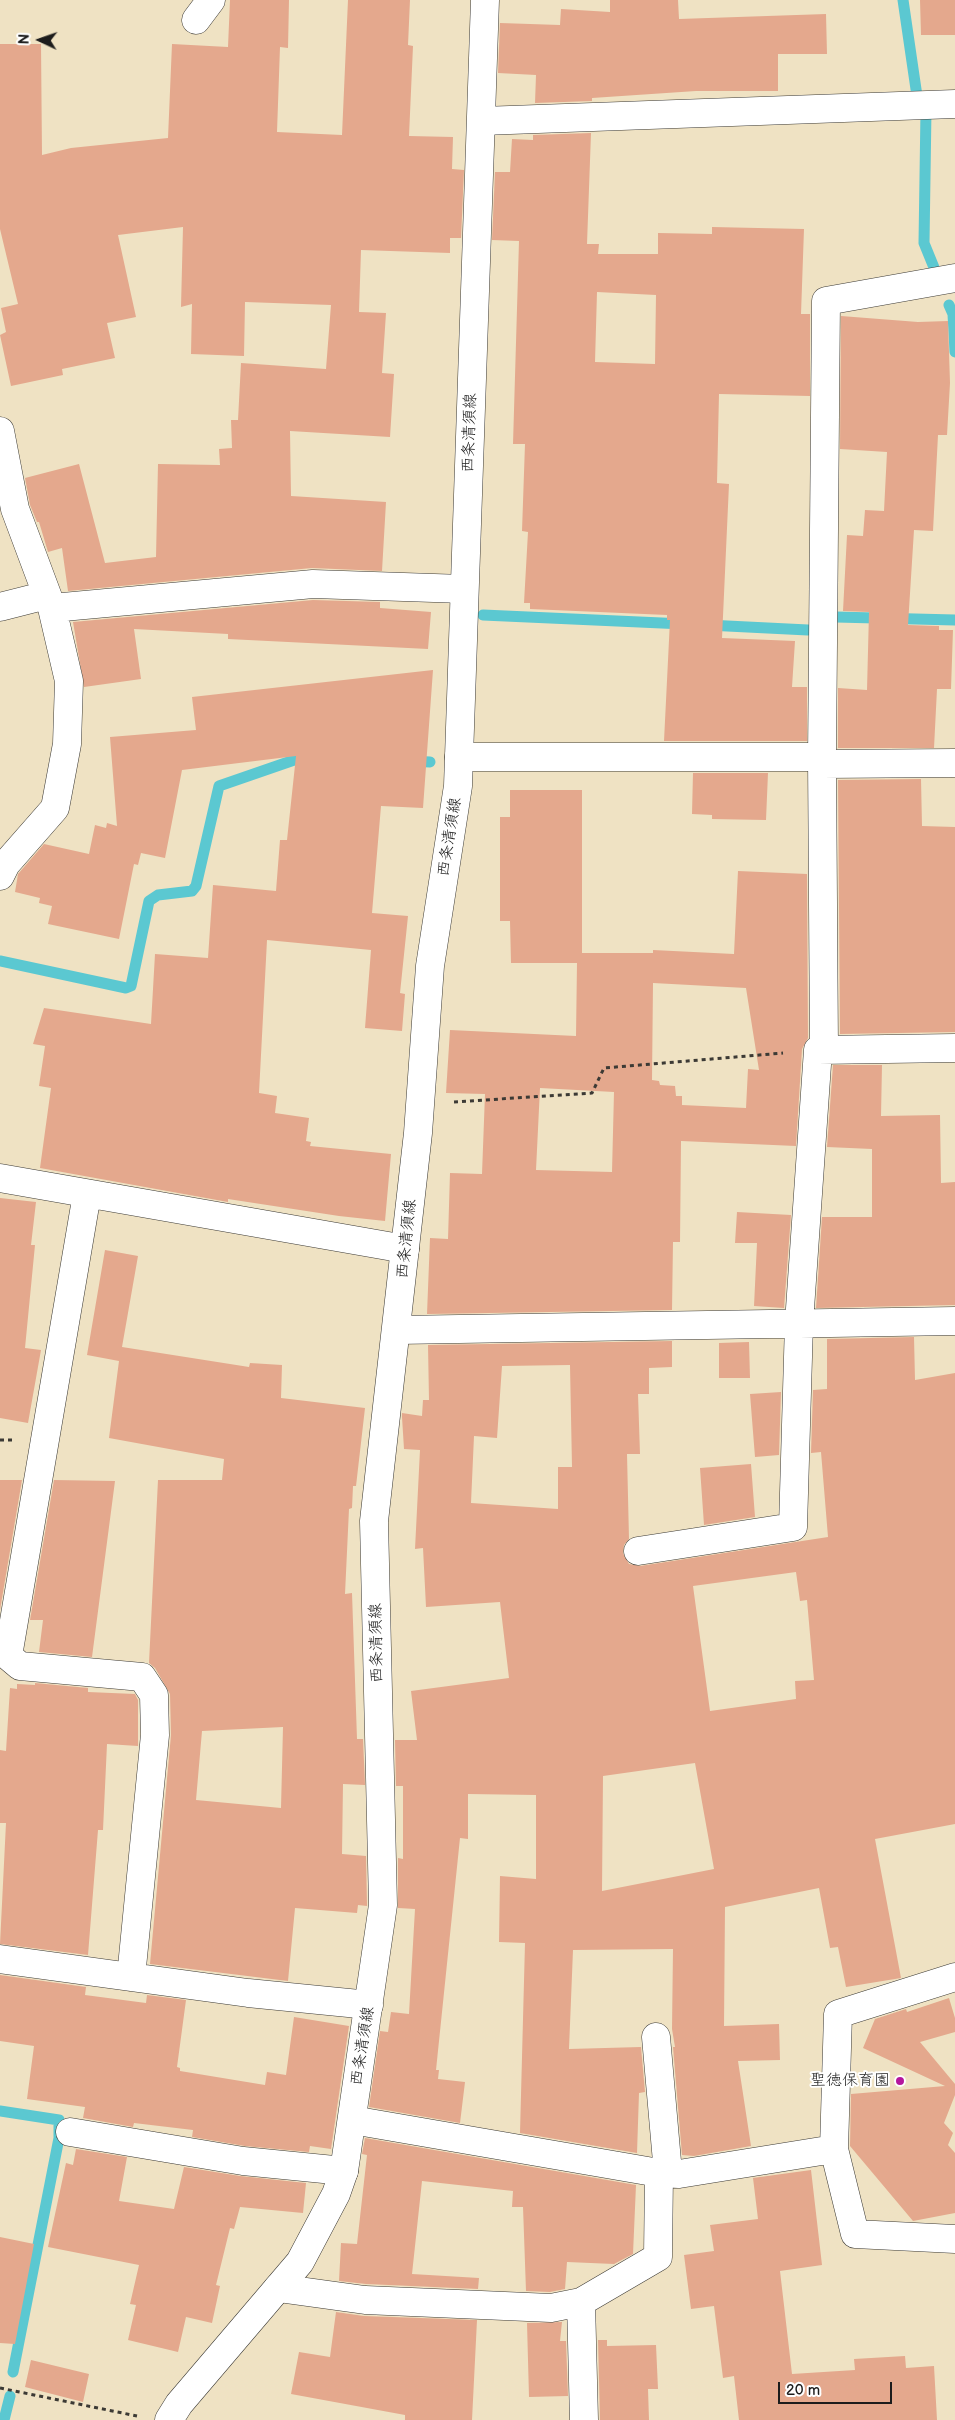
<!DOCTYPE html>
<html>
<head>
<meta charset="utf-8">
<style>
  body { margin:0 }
  #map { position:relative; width:955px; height:2420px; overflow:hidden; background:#efe2c3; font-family:"Balsamiq Sans",sans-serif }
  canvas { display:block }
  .north { position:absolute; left:15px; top:15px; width:50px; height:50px; -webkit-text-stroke:4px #fff; paint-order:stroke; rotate:273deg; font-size:14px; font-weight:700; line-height:20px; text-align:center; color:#1c1c1c }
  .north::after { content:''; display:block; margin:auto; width:18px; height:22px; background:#1c1c1c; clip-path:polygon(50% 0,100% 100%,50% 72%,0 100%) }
  .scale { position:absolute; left:778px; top:2382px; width:114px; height:22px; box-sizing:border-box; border:2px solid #1c1c1c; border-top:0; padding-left:6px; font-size:15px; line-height:18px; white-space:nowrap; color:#1c1c1c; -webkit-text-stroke:4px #fff; paint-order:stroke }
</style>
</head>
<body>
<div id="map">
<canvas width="955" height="2420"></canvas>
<div class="north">N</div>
<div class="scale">20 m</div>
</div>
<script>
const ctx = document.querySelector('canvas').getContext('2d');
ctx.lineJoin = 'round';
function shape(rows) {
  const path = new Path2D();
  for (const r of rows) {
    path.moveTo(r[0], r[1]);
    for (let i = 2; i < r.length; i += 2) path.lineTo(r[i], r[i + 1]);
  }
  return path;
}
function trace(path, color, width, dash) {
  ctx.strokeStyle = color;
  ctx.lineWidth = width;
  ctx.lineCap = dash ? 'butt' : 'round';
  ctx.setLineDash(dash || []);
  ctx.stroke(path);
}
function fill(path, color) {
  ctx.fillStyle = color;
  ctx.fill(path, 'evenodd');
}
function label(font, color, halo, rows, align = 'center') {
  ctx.font = font + ' "Balsamiq Sans","Klee One",sans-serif';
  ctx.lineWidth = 4;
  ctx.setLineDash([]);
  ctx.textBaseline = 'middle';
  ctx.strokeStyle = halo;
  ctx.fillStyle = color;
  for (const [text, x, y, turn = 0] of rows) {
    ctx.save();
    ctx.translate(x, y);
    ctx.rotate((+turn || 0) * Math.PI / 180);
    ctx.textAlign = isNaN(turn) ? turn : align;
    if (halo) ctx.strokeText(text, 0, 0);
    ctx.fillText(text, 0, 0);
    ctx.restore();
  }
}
const stream = shape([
  [903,0,917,96],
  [926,110,924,243,935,270],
  [949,305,953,314,955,352],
  [483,615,684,624],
  [836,617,955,620],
  [707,625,808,630],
  [411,761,430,762],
  [0,961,126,988,131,986,149,901,158,895,192,891,196,886,219,786,300,758,310,758],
  [0,2111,59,2120,59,2138,13,2372],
  [4,2420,10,2396]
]);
const building = shape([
  [230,0,289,0,288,48,280,47,277,132,342,135,348,0,410,0,408,45,413,46,409,136,453,137,452,169,464,170,461,238,450,238,450,253,361,250,359,312,386,313,382,373,394,374,390,437,290,431,291,496,386,502,382,571,312,568,68,591,62,548,48,552,39,522,37,522,30,505,25,478,79,464,105,563,156,557,158,464,220,465,219,449,232,448,231,420,238,420,241,363,326,369,331,305,245,302,244,356,191,354,192,304,181,307,183,227,118,235,136,317,107,323,115,358,62,369,63,375,11,386,0,335,6,332,1,308,18,304,0,229,0,44,41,44,42,155,71,148,168,138,172,44,228,47],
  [610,0,678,0,679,19,826,14,827,54,778,54,778,91,696,91,592,98,592,101,535,103,536,75,498,73,500,23,560,25,561,9,610,12],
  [920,0,955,0,955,35,921,35],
  [591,133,587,244,599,244,598,254,658,254,658,233,712,234,712,227,804,229,801,314,810,314,810,396,719,394,717,483,729,484,722,638,795,641,792,687,807,687,807,741,664,741,670,620,667,620,667,615,530,609,530,603,524,603,528,532,522,531,525,444,513,444,519,241,492,240,495,172,510,172,512,139,533,140,533,135],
  [597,292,656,295,655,364,595,362],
  [841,316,918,322,948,321,950,383,947,435,938,435,933,531,914,530,908,625,939,626,939,630,953,630,951,689,937,689,934,748,838,748,838,688,867,690,869,612,843,611,847,535,863,536,865,510,884,511,887,452,840,449],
  [313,600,380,602,380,608,431,612,428,649,228,639,228,634,134,629,141,679,84,687,73,622],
  [433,670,423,808,381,806,372,913,408,916,400,993,405,994,402,1031,365,1028,371,950,267,940,259,1093,277,1096,275,1113,309,1118,306,1141,311,1142,310,1146,391,1154,385,1221,339,1216,228,1199,228,1202,40,1168,51,1088,39,1086,45,1046,33,1044,44,1008,151,1024,155,954,208,958,213,885,276,891,280,840,287,840,296,756,182,770,165,858,141,853,138,865,134,864,119,939,48,924,52,906,39,903,40,898,15,892,18,874,44,844,89,854,95,825,106,828,107,823,117,826,110,737,196,730,192,697],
  [693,773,768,773,766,820,712,819,712,815,692,814],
  [921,779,922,826,955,827,955,1032,840,1034,838,780],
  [510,790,582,790,582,953,653,953,653,950,734,954,738,871,807,874,808,1038,802,1049,796,1146,681,1141,680,1242,673,1242,672,1310,427,1314,430,1238,448,1239,450,1173,482,1174,485,1094,446,1093,450,1030,576,1036,577,963,511,963,510,921,500,921,500,817,510,817],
  [653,983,746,988,759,1070,748,1069,746,1108,682,1105,682,1096,676,1096,675,1086,660,1085,659,1081,652,1080],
  [540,1088,614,1092,612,1172,536,1170],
  [833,1065,882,1065,881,1116,940,1115,941,1183,955,1182,955,1305,816,1308,822,1217,872,1217,872,1149,827,1147],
  [0,1198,36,1202,31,1245,35,1245,25,1348,41,1350,28,1423,0,1418],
  [737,1212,791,1215,784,1308,754,1306,757,1243,735,1243],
  [105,1250,138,1256,122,1347,249,1367,250,1363,282,1365,281,1398,365,1408,356,1486,353,1486,352,1508,349,1509,345,1594,352,1593,357,1739,363,1739,365,1785,343,1784,342,1854,366,1856,367,1904,367,1906,358,1905,357,1913,295,1908,288,1981,150,1964,171,1735,170,1694,155,1668,149,1663,158,1480,222,1480,224,1459,109,1438,119,1361,87,1355],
  [283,1727,281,1808,196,1800,202,1731],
  [914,1337,915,1380,955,1373,955,1824,875,1839,901,1978,846,1987,838,1947,830,1948,819,1888,725,1907,724,2026,779,2024,780,2060,738,2061,751,2146,694,2156,682,2155,673,2047,675,2047,672,2029,673,1949,573,1950,569,2049,641,2047,645,2092,639,2093,637,2153,520,2133,525,1943,499,1942,500,1876,536,1879,536,1795,468,1794,468,1839,460,1838,436,2070,439,2070,438,2079,465,2082,460,2123,369,2107,380,2031,388,2032,391,2012,409,2014,415,1909,398,1908,398,1858,403,1859,403,1786,396,1786,395,1740,417,1740,411,1691,509,1678,500,1602,426,1607,423,1548,415,1549,420,1450,404,1449,402,1417,402,1413,422,1416,423,1400,429,1400,428,1345,672,1341,672,1367,649,1368,649,1394,638,1394,640,1454,627,1454,629,1539,624,1545,623,1553,629,1564,640,1566,828,1537,821,1452,811,1453,813,1390,827,1389,827,1339],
  [570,1365,572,1467,558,1467,558,1509,471,1503,474,1436,497,1438,502,1366],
  [796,1572,800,1601,807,1600,814,1680,795,1681,796,1699,710,1711,693,1586],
  [695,1763,714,1869,602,1891,603,1776],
  [749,1342,750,1378,719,1378,719,1343],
  [781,1392,779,1455,755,1457,750,1394],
  [751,1464,755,1517,704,1525,700,1468],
  [0,1480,22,1480,0,1610],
  [54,1480,115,1481,92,1657,39,1652,43,1620,30,1620],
  [35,1683,88,1688,88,1692,135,1694,138,1700,138,1746,107,1744,103,1830,98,1830,88,1955,0,1944,6,1823,0,1823,0,1750,6,1751,10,1688,17,1689,17,1684,35,1685],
  [0,1975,86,1987,85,1995,146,2003,147,1995,186,2000,177,2067,180,2068,180,2071,265,2085,267,2072,286,2075,294,2017,349,2026,331,2149,310,2146,309,2152,245,2146,192,2137,193,2130,134,2123,133,2127,83,2118,85,2107,27,2099,34,2046,0,2041],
  [949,1998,955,2018,955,2032,920,2042,955,2084,955,2095,944,2123,953,2133,948,2145,955,2153,955,2213,913,2221,850,2146,851,2094,945,2086,863,2048,875,2019,906,2009,907,2012],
  [365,2138,636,2185,633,2254,614,2264,567,2262,565,2289,550,2292,526,2291,523,2207,512,2207,513,2191,422,2181,412,2274,479,2278,478,2289,366,2284,339,2281,341,2243,357,2244,367,2155,362,2154],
  [76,2149,127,2157,119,2201,174,2209,184,2167,240,2176,306,2183,303,2213,240,2207,234,2229,230,2228,216,2285,220,2286,212,2323,186,2317,178,2352,128,2340,136,2305,130,2304,139,2265,48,2247,66,2163,73,2165],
  [811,2170,822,2265,780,2271,792,2374,855,2370,854,2359,905,2356,906,2368,934,2366,937,2420,739,2420,734,2376,723,2378,714,2306,691,2309,684,2255,714,2251,710,2225,758,2219,753,2178],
  [0,2237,34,2244,15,2344,0,2343],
  [336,2312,364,2316,477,2320,472,2420,405,2420,405,2415,291,2394,299,2352,330,2357],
  [562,2322,560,2341,566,2341,568,2396,529,2397,527,2323],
  [598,2340,607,2340,607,2346,656,2345,658,2389,648,2389,649,2420,600,2420],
  [31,2360,89,2374,83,2402,25,2387]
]);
const path = shape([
  [454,1102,592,1093,604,1068,783,1053],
  [0,1440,12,1440],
  [0,2388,137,2416]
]);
const minor = shape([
  [196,20,211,0],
  [482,121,955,104],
  [0,431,15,509,52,608,69,681,67,744,55,808,6,864,0,876],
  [0,607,47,595],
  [52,608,313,584,464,589],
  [459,757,822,757],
  [822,764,955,763],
  [824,1050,822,757,826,301,955,278],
  [0,1178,405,1249],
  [87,1194,8,1656,20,1666,142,1677,154,1695,155,1735,131,1977],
  [397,1330,955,1321],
  [638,1551,793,1527,799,1323,818,1050,955,1048],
  [0,1959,248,1993,369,2005],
  [656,2037,668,2173],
  [352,2120,659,2173,679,2174,834,2149,838,2014,955,1977],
  [70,2132,243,2161,344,2171],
  [834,2149,855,2234,955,2239],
  [278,2288,365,2300,551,2308,581,2302],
  [584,2420,581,2302,658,2257,659,2173]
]);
const major = shape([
  [169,2420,179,2404,300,2262,336,2194,344,2171,383,1905,374,1521,418,1133,430,966,458,786,485,0]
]);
const markers = [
  [900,2081,5,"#b5179e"]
];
const streetNames = [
  ["西条清須線",470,433,-88],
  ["西条清須線",450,837,-81],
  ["西条清須線",407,1239,-84],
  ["西条清須線",377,1643,-91],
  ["西条清須線",363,2046,-81]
];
const poiNames = [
  ["聖徳保育園",890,2081]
];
trace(stream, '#5bc8d1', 11);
fill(building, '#e4a88d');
trace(minor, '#3c3a35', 29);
trace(major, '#3c3a35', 29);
trace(path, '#3c3a35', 3, [4, 4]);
trace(minor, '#fff', 28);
trace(major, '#fff', 28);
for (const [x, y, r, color] of markers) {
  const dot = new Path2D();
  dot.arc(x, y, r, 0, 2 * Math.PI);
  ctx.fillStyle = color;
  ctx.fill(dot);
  trace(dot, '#fff', 2);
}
label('16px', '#1c1c1c', '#fff', streetNames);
label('16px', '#1c1c1c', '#fff', poiNames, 'right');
</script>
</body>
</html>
